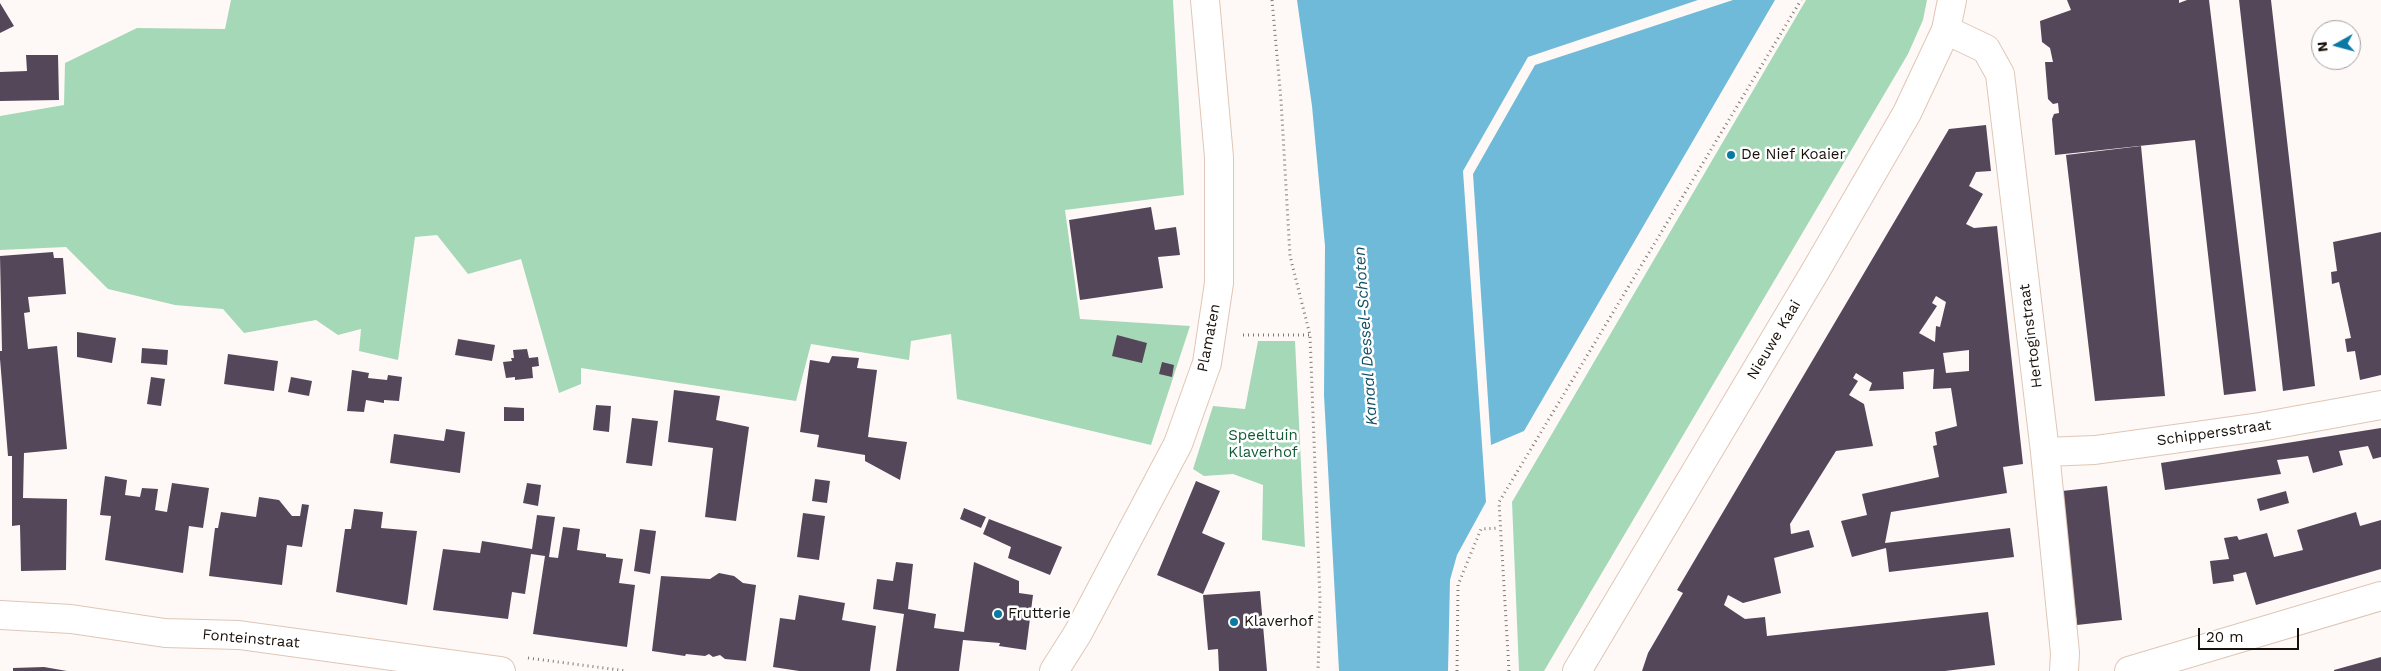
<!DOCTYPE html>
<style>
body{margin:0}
#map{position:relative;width:2381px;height:671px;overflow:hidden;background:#fef9f6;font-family:"Work Sans",sans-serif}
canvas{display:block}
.north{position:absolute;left:2311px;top:20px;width:50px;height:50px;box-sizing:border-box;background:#fff;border:1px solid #a39f9d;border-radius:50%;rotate:263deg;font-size:14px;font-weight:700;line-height:20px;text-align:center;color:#18100a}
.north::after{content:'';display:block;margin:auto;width:18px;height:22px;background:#0a7aa4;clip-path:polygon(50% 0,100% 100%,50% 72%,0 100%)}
.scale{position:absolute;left:2198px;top:628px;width:101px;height:22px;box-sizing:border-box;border:2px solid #18100a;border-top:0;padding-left:6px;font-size:15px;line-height:18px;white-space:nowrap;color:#18100a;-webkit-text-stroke:4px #fff;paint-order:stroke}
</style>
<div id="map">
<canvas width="2381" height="671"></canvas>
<div class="north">N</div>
<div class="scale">20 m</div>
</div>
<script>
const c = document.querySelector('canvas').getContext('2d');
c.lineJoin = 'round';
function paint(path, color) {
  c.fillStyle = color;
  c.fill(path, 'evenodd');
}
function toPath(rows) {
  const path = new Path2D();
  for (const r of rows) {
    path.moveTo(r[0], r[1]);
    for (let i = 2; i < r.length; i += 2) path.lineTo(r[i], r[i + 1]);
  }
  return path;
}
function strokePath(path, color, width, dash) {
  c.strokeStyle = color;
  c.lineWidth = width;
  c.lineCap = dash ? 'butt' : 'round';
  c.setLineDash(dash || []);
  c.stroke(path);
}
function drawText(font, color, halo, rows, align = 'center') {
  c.font = font + ' "Work Sans",sans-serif';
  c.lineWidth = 5;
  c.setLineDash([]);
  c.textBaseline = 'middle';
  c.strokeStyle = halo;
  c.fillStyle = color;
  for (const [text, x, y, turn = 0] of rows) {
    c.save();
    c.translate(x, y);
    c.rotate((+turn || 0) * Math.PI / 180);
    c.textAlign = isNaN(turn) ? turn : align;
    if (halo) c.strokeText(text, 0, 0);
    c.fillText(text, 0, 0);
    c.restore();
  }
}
const green = toPath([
 [231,0,1173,0,1184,195,1065,210,1080,319,1190,326,1151,445,957,399,951,334,911,341,909,360,811,344,796,401,581,368,581,384,559,393,521,259,468,274,437,235,415,237,398,360,359,351,361,329,338,335,316,320,244,333,223,309,175,305,108,289,66,247,0,250,0,116,64,105,65,63,137,28,225,29],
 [1806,0,1927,0,1923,20,1908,54,1544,671,1519,671,1512,502],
 [1258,341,1295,341,1305,547,1262,540,1263,485,1233,474,1204,476,1193,469,1213,406,1245,409]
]);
const water = toPath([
 [1297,0,1698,0,1528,57,1463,171,1486,502,1457,555,1450,580,1448,671,1339,671,1324,395,1325,246,1312,106],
 [1733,0,1775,0,1524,431,1491,445,1473,174,1535,65]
]);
const building = toPath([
 [2067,0,2179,0,2179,3,2187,0,2209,0,2256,391,2224,395,2195,140,2055,155,2052,119,2054,114,2059,113,2058,103,2053,104,2048,99,2045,62,2053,62,2050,48,2042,42,2040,21,2071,10],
 [2239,0,2271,0,2315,386,2283,391],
 [0,3,14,26,0,33],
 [26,55,58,55,59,100,0,101,0,72,27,71],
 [1986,125,1991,171,1976,172,1969,186,1983,194,1966,224,1974,228,1997,226,2023,464,2003,467,2007,493,1891,512,1885,543,2010,528,2014,557,1889,572,1886,548,1852,557,1841,521,1867,515,1862,494,1939,477,1933,446,1937,445,1935,432,1957,426,1951,388,1933,389,1934,369,1903,372,1904,389,1869,391,1872,383,1856,373,1853,378,1858,381,1849,395,1864,404,1873,446,1836,451,1790,524,1791,534,1809,530,1814,547,1774,558,1781,593,1743,603,1728,595,1724,605,1745,619,1765,617,1767,636,1988,612,1995,665,1945,671,1642,671,1648,653,1683,593,1677,590,1949,129],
 [1936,296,1946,302,1940,327,1936,326,1935,342,1919,333,1937,306,1932,303],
 [1969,350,1969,371,1946,373,1943,353],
 [2141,146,2165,396,2095,401,2066,155],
 [1151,207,1155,230,1176,227,1180,255,1158,257,1163,288,1080,300,1069,220],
 [2381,232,2381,375,2360,380,2355,351,2347,352,2345,339,2351,338,2339,282,2332,284,2331,272,2337,271,2333,242],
 [53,252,54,258,63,258,66,294,28,297,30,312,24,313,28,349,57,346,67,449,24,453,23,498,67,499,66,570,21,571,20,525,12,526,12,456,8,456,0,359,0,351,2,351,0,256],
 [77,332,116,338,112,363,77,357],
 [1117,335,1147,343,1142,363,1112,356],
 [458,339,495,345,492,361,455,355],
 [142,348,168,350,167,365,141,363],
 [527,349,529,358,538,357,539,366,532,367,533,378,515,380,515,377,506,378,503,362,512,361,511,358,514,358,513,350],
 [228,354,278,361,274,391,224,384],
 [832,356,859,358,857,368,877,370,868,437,907,442,900,480,865,461,865,455,817,447,819,435,800,432,810,360,829,363],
 [1162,362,1174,365,1172,377,1159,374],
 [352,370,369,373,368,378,387,380,388,375,402,377,399,401,384,400,384,403,366,400,364,412,347,411],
 [151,377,165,379,161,406,147,404],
 [291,377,312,381,309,396,288,392],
 [674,390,720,396,716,420,749,427,736,521,705,517,713,448,668,442],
 [596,405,611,406,609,432,593,430],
 [504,407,524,408,524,421,504,421],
 [632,418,658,421,652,466,626,463],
 [2381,428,2381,457,2373,459,2368,446,2339,451,2343,465,2313,473,2308,456,2277,460,2281,474,2165,490,2161,463],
 [446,429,465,432,460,473,390,463,394,434,444,441],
 [105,476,127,480,125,495,140,497,142,488,158,489,155,510,167,512,172,483,209,488,203,528,189,526,183,573,105,560,111,516,100,515],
 [815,479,830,481,827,503,812,501],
 [1196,481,1220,491,1202,533,1225,543,1203,594,1157,575],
 [527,483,541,485,538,506,523,503],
 [2107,486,2122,620,2077,625,2062,491],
 [2286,491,2289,503,2260,511,2257,499],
 [259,497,279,500,292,516,300,516,302,504,309,505,302,547,287,545,282,585,209,576,215,528,218,528,221,512,256,517],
 [964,508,986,517,981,528,960,519],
 [354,509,383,512,381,528,417,531,407,605,336,592,345,529,351,529],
 [2356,512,2360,526,2381,520,2381,569,2256,605,2246,572,2233,575,2234,581,2213,584,2210,561,2229,559,2224,538,2237,536,2239,540,2267,533,2274,557,2303,550,2297,530],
 [803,513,825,516,819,560,797,557],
 [537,515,555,517,549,557,558,558,563,527,580,529,577,550,606,554,606,557,623,559,619,583,635,585,627,647,533,634,545,556,531,554,525,594,512,592,508,619,433,610,443,549,480,553,482,541,532,549],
 [989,519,1062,547,1050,575,1008,558,1011,547,983,534],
 [640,529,656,531,650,574,634,571],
 [896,562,913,564,908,609,936,614,934,628,964,632,974,562,1019,581,1019,593,1033,595,1026,650,999,646,1000,643,963,640,959,671,896,671,904,614,873,609,877,579,893,581],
 [719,573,734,576,743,583,756,585,746,661,725,659,720,655,713,657,709,654,705,656,686,654,685,656,652,651,661,576,710,579],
 [1260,591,1267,671,1219,671,1218,649,1208,650,1203,595],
 [799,595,845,603,842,620,876,626,870,671,799,671,773,667,780,618,795,620],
 [2381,657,2381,671,2334,671,2334,670],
 [44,667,67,671,13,671,13,668]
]);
const path = toPath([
 [1272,0,1281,100,1290,256,1310,335,1320,600,1318,671],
 [1243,335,1310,335],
 [528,658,627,671],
 [1457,671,1458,585,1481,529,1499,528],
 [1509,671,1499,502,1801,0]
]);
const minor = toPath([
 [1946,30,1986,49,2000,74,2045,452,2065,653,2064,671],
 [2045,452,2095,450,2260,427,2381,405],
 [0,615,71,619,165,633,239,635,501,671],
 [1054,671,1078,633,1178,444,1207,363,1219,283,1219,157,1205,0],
 [2129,671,2381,596]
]);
const tertiary = toPath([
 [1577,671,1816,270,1907,113,1946,30,1952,0]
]);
const markers = [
 [1731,155,5,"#0a7aa4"],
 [998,614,5,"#0a7aa4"],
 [1234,622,5,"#0a7aa4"]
];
const poiNames = [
 ["De Nief Koaier",1741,155],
 ["Frutterie",1008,614],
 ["Klaverhof",1244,622]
];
const streetNames = [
 ["Hertoginstraat",2031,336,-97],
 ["Plamaten",1209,338,-79],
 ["Nieuwe Kaai",1774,340,-59],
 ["Schippersstraat",2214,433,-8],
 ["Fonteinstraat",251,639,5]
];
const parkNames = [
 ["Speeltuin",1263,436],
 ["Klaverhof",1263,453]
];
const waterNames = [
 ["Kanaal Dessel-Schoten",1366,336,-94]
];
paint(green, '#a5d8b7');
paint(water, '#70bad9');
paint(building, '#55475a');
strokePath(minor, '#dfc6b6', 30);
strokePath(tertiary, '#dfc6b6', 30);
strokePath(path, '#807975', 3, [1, 4]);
strokePath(minor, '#fff', 28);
strokePath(tertiary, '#fff', 28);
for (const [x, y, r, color] of markers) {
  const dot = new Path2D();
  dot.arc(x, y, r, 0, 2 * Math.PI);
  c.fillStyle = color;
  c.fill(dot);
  strokePath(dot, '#fff', 2);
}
drawText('15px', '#18100a', '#fff', poiNames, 'left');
drawText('15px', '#18100a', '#fff', streetNames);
drawText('15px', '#115c37', '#fff', parkNames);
drawText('italic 16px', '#125066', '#fff', waterNames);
</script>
